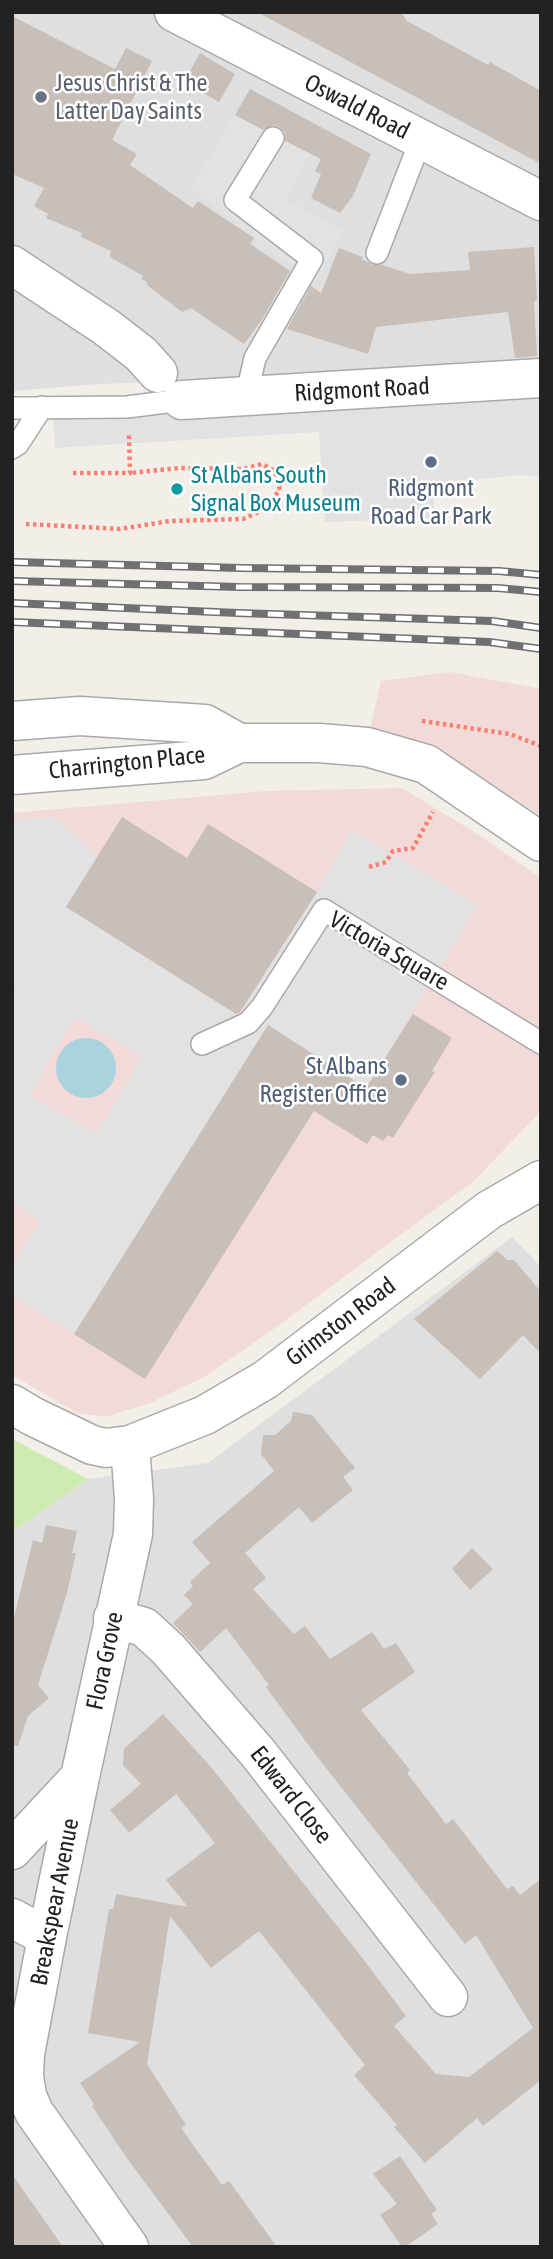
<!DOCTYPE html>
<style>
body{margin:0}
#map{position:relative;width:553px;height:2259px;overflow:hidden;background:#f2efe9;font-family:"Asap Condensed",sans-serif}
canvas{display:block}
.frame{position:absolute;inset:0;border:14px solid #222;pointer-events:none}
</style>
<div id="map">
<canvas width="553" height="2259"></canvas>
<div class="frame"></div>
</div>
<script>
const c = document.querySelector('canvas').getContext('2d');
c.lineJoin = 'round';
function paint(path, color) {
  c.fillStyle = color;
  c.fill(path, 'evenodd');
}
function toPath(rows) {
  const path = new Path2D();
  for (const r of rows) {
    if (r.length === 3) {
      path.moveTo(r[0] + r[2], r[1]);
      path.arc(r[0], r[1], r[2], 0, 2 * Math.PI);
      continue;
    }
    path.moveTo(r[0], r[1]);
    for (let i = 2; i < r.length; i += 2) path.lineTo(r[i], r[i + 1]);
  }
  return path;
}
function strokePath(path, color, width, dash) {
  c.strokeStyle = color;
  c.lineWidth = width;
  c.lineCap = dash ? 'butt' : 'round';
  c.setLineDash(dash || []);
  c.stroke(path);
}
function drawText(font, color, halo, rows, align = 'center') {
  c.font = font + ' "Asap Condensed",sans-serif';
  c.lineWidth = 5;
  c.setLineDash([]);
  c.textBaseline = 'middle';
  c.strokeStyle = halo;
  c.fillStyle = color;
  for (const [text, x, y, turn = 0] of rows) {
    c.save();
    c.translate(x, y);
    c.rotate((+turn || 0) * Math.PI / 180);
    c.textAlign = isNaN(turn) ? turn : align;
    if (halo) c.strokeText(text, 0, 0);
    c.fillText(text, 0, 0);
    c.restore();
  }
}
const residential = toPath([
 [12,12,541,12,541,364,362,376,98,384,12,391],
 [512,1237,541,1267,541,2247,12,2247,12,1532,88,1479,208,1463]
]);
const commercial = toPath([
 [450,672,541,689,541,816,454,760,370,729,381,681],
 [402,788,476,833,541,878,541,1111,475,1180,268,1333,204,1377,150,1403,105,1417,77,1413,12,1375,12,813,266,791]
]);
const grass = toPath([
 [12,1439,88,1479,12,1532]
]);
const parking = toPath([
 [235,115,310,153,286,199,342,230,316,285,191,188],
 [541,393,541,477,519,475,433,484,434,518,325,522,319,432,55,448,53,415],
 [54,817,97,857,66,907,239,1016,317,892,352,830,478,905,366,1088,268,1026,74,1334,12,1295,12,1266,40,1220,12,1202,12,996,16,990,12,987,12,820],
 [74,1017,142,1056,97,1134,30,1096]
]);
const water = toPath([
 [86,1068,30]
]);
const building = toPath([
 [257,12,401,12,407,21,488,65,490,62,541,91,541,164],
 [12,16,115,69,126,48,152,61,112,140,137,154,130,165,193,208,198,201,254,238,250,244,290,271,261,321,244,344,191,308,182,312,147,285,147,282,141,279,143,276,110,257,111,251,81,237,82,233,46,218,48,214,34,206,44,188,12,174],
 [200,53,235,74,219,102,184,82],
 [250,89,371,154,353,196,340,213,311,198,321,174,315,171,321,159,285,141,285,132,279,127,273,125,263,130,235,115],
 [534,247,537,299,534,302,537,356,515,358,508,312,376,327,368,354,287,329,311,286,321,293,339,248,363,257,362,259,373,265,382,265,410,274,470,270,468,252],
 [122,817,187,858,208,824,317,892,240,1012,236,1014,66,907],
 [413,1014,452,1038,432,1071,435,1072,393,1138,388,1135,383,1141,373,1135,367,1144,314,1111,145,1379,74,1334,268,1025,366,1088],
 [497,1251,507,1260,514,1260,541,1292,541,1354,523,1335,480,1379,414,1319],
 [293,1412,312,1415,355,1468,343,1477,353,1490,312,1523,299,1507,245,1553,266,1578,253,1589,294,1634,305,1626,330,1659,372,1632,384,1649,396,1643,415,1672,361,1710,410,1770,407,1773,446,1824,453,1819,507,1889,513,1886,520,1895,541,1879,541,2080,483,2126,477,2118,425,2163,394,2127,397,2125,354,2075,365,2065,259,1931,211,1968,170,1916,147,2064,186,2125,181,2128,222,2185,229,2181,277,2247,193,2247,126,2157,92,2106,94,2104,80,2083,140,2042,88,2033,109,1909,113,1909,116,1894,188,1907,166,1880,215,1843,176,1794,129,1833,110,1810,141,1784,123,1765,124,1749,163,1714,211,1767,357,1951,406,2016,394,2026,436,2074,469,2077,533,2028,476,1935,465,1944,315,1754,266,1687,269,1685,226,1628,200,1652,173,1623,193,1604,184,1595,193,1586,190,1582,210,1563,192,1542,274,1471,261,1454,263,1435,275,1435,291,1421],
 [46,1525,77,1531,72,1553,76,1553,67,1593,38,1685,49,1698,28,1716,18,1746,12,1745,12,1626,33,1540,42,1543],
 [472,1548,493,1569,470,1590,452,1569],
 [400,2156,437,2210,431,2214,438,2224,405,2247,402,2247,380,2215,397,2204,373,2174],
 [12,2174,63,2247,12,2247]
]);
const path = toPath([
 [73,473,130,473,129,435],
 [26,524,120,529,170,521,243,519,261,511,280,490,275,471,262,464,243,469,179,468,130,473],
 [422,721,510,734,541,746],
 [369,867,386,862,393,851,413,848,433,812]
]);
const service = toPath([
 [377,253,421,139],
 [246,397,255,358,312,259,235,200,273,138],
 [12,408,127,407,182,400],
 [12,448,18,444,42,407],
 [202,1044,248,1023,262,1007,324,910,541,1043]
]);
const minor = toPath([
 [174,12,541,201],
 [12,265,106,327,141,354,158,373],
 [182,400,541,378],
 [12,721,80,716,205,724,239,743],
 [12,775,204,760,239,743,319,743,367,747,426,764,541,842],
 [12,1404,32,1416,92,1445,106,1448,130,1445,205,1415,265,1380,489,1210,541,1180],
 [113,1618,144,1627,168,1649,258,1753,448,1997],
 [80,1777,47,1937,25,2054,24,2076,27,2096,34,2112,129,2247],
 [12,1850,80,1777,133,1534,134,1499,130,1445],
 [12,1918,47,1937]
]);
const rail = toPath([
 [12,562,241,568,499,571,541,575],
 [12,581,239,587,498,588,541,592],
 [12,603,238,613,492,621,541,628],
 [12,622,489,642,541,649]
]);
const markers = [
 [41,97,7,"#6b7280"],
 [431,462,7,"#5c6f8a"],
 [177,489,7,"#0f9aa8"],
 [401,1080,7,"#5c6f8a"]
];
const worshipNames = [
 ["Jesus Christ & The",55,83],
 ["Latter Day Saints",55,111]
];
const streetNames = [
 ["Oswald Road",357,107,27],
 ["Ridgmont Road",362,390,-3],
 ["Charrington Place",127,763,-6],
 ["Victoria Square",389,951,30],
 ["Grimston Road",341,1322,-37],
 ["Flora Grove",105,1661,-78],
 ["Edward Close",291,1795,52],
 ["Breakspear Avenue",55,1902,-79]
];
const cultureNames = [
 ["St Albans South",191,475],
 ["Signal Box Museum",191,503]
];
const serviceNames = [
 ["Ridgmont",431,488],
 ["Road Car Park",431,516],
 ["St Albans",387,1066,"right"],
 ["Register Office",387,1094,"right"]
];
paint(residential, '#e0dfdf');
paint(commercial, '#f2dad9');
paint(grass, '#cdebb0');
paint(parking, '#e2e2e2');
paint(water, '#aad3df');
paint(building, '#c7bfb8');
strokePath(service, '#a9a9a9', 24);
strokePath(minor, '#a9a9a9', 41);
strokePath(path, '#fa8072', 4.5, [3.5, 3.5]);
strokePath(service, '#fff', 21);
strokePath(minor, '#fff', 38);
strokePath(rail, '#707070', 8);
strokePath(rail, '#fff', 5, [16]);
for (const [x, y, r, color] of markers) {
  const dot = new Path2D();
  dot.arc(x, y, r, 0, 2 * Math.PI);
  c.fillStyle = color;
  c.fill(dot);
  strokePath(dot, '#fff', 2.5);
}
drawText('24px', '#5b616d', '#fff', worshipNames, 'left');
drawText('24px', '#222', '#fff', streetNames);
drawText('24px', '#0d838f', '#fff', cultureNames, 'left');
drawText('24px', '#4e5e75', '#fff', serviceNames);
</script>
